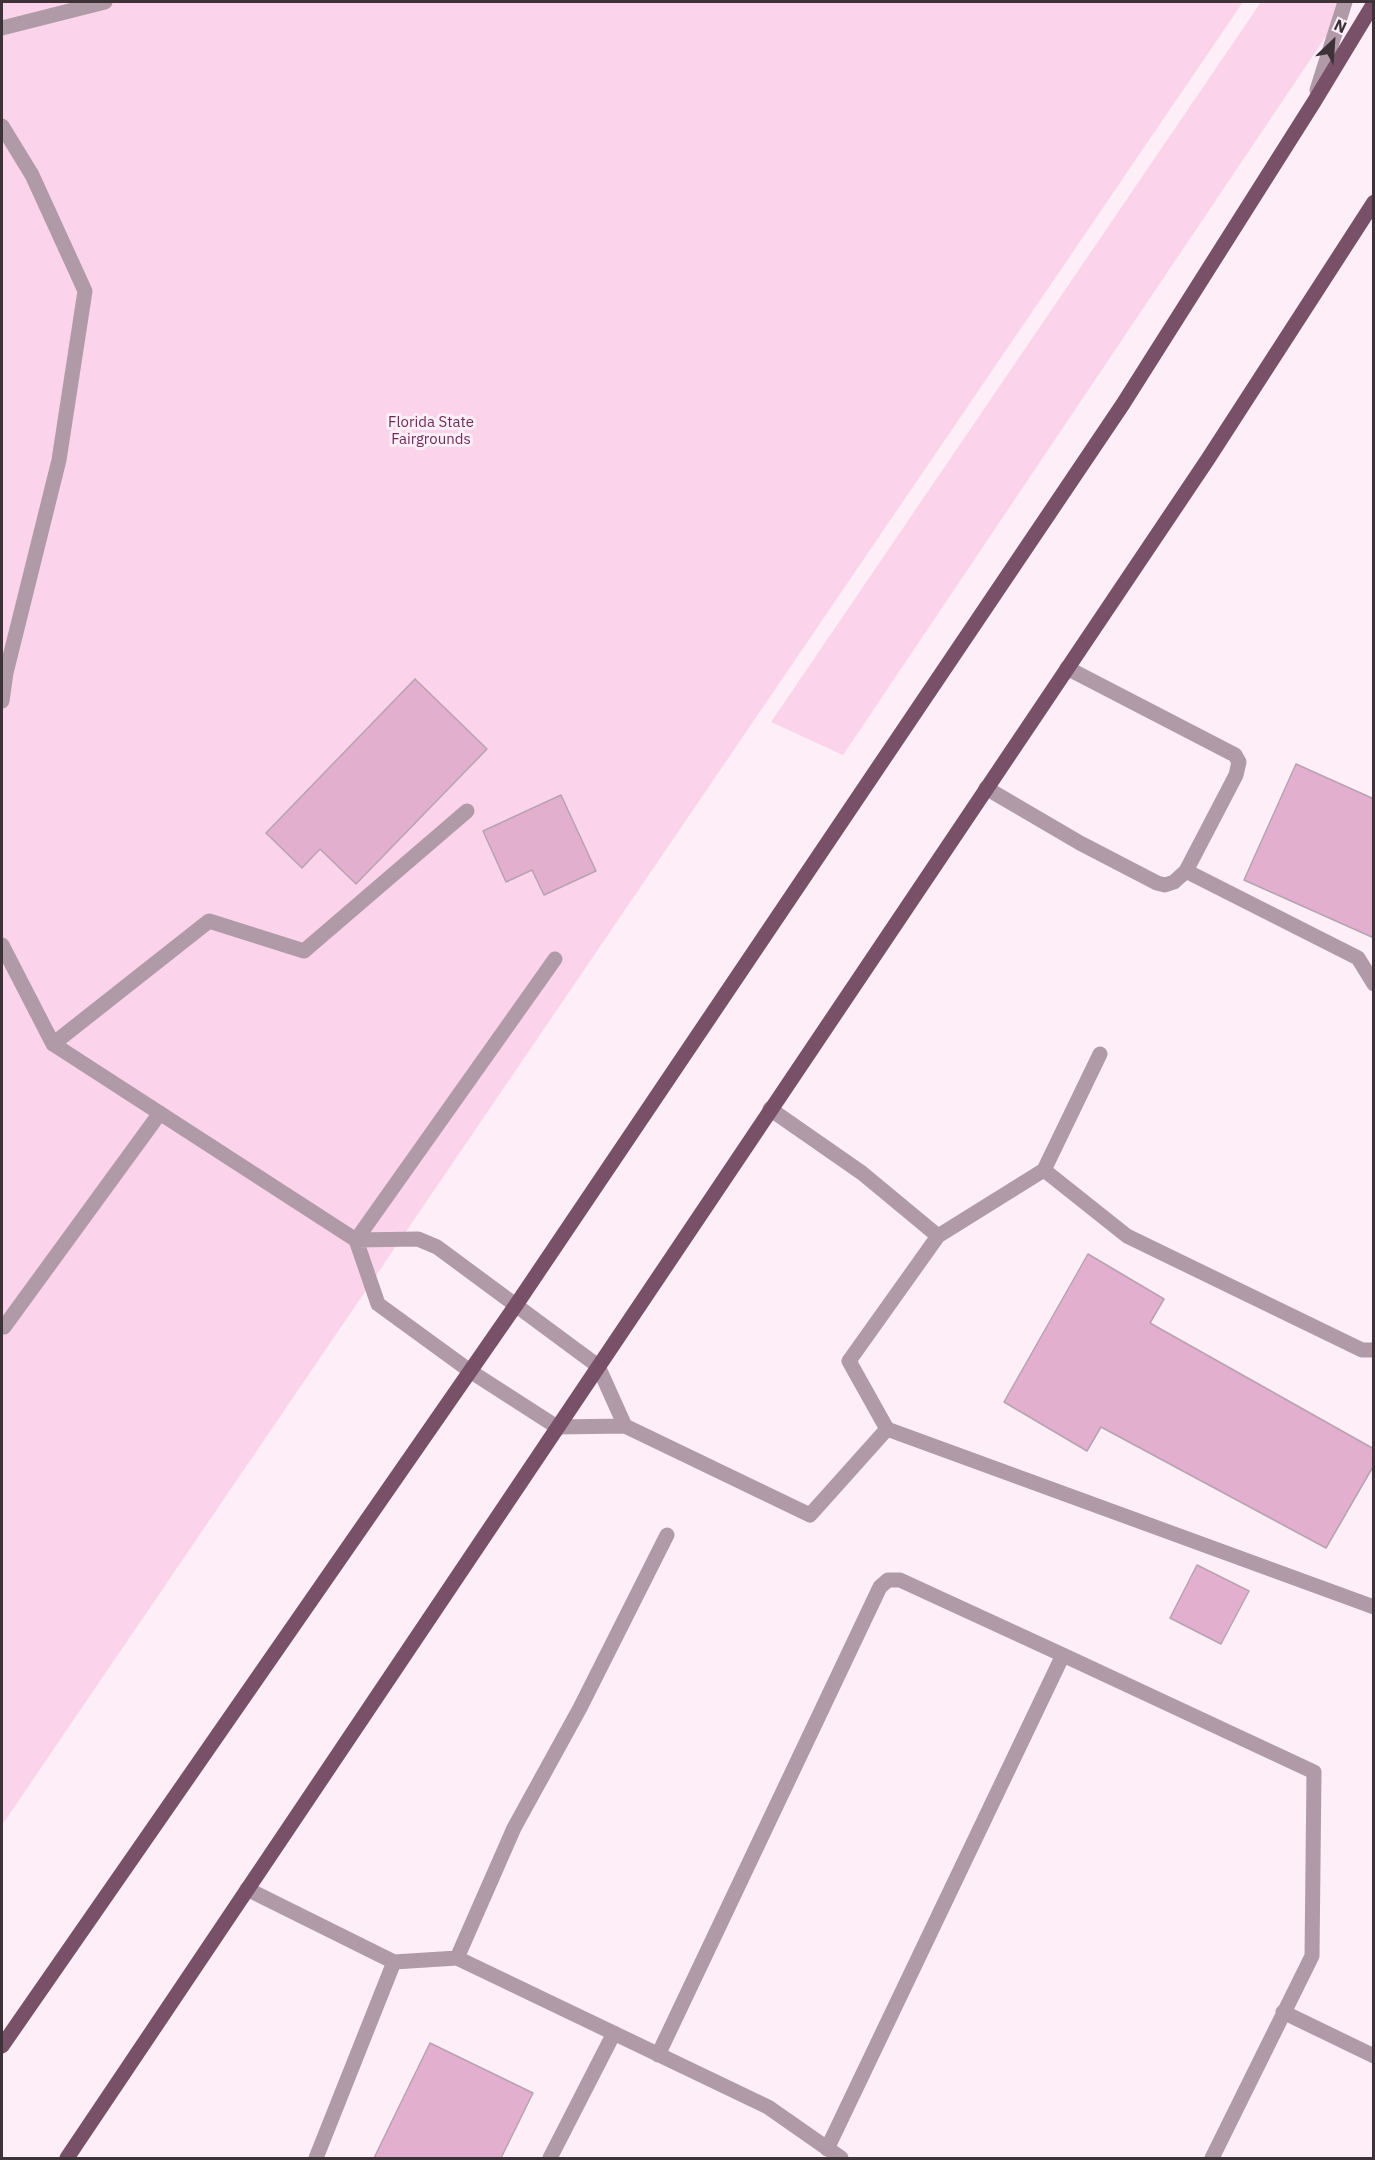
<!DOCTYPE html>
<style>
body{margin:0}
#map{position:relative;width:1375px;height:2160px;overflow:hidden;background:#fdeef7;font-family:"IBM Plex Sans",sans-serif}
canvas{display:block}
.frame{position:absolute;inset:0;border:3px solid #3c3238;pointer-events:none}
.north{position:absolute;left:1303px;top:12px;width:60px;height:60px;-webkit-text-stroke:4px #fdeef7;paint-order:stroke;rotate:25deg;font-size:16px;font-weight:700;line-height:24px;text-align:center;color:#3c3238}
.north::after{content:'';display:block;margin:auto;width:21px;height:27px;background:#3c3238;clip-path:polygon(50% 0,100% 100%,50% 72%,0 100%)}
</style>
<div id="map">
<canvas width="1375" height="2160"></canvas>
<div class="frame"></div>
<div class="north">N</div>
</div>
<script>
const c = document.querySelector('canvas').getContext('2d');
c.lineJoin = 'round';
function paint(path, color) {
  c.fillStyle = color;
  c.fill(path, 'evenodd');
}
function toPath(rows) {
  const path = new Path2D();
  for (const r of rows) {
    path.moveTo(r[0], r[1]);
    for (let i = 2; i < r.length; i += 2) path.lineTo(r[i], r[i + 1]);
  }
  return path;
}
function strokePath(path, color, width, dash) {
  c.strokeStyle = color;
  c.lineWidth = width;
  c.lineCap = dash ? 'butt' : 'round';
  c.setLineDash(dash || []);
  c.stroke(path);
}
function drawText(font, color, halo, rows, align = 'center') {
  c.font = font + ' "IBM Plex Sans",sans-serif';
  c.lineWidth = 6;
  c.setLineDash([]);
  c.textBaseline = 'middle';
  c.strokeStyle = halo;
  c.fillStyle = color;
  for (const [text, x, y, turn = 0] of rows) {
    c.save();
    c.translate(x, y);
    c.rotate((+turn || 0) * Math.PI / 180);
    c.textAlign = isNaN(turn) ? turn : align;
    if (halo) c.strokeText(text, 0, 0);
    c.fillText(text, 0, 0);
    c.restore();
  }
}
const green = toPath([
 [2,2,1243,2,2,1825],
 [1261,2,1349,2,843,755,771,722]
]);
const building = toPath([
 [415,679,487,749,356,884,320,849,302,868,266,833,415,679],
 [1296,764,1374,799,1374,938,1244,880,1296,764],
 [561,795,596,871,544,895,532,870,506,882,483,831,561,795],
 [1088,1254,1164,1299,1150,1323,1374,1449,1374,1465,1326,1548,1101,1427,1087,1451,1004,1402,1088,1254],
 [1197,1565,1249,1591,1221,1644,1170,1618,1197,1565],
 [430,2043,533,2093,501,2158,374,2158,430,2043]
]);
const service = toPath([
 [2,28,105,2],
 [1317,90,1345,2],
 [2,126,32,175,85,291,59,460,6,673,2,701],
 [986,788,1080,843,1157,883,1165,885,1174,882,1186,871,1236,775,1239,762,1235,755,1067,668],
 [1186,871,1358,958,1374,984],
 [2,945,53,1044,356,1240,418,1239,437,1247,598,1366,625,1426],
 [53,1044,209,921,304,951,467,811],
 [1044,1170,1127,1236,1362,1350,1374,1350],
 [938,1236,1044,1170,1100,1054],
 [356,1240,378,1304,470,1371,557,1427,625,1426,810,1515,887,1429,849,1361,938,1236,862,1173,770,1109],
 [356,1240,555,959],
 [4,1327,160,1113],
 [887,1429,1374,1607],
 [1063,1655,1314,1772,1312,1956,1212,2158],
 [247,1889,394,1962,457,1958,768,2107,841,2158],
 [457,1958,514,1828,580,1708,667,1535],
 [1283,2012,1374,2056],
 [658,2055,880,1587,888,1580,900,1580,1063,1655,827,2149],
 [316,2158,394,1962],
 [550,2158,614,2033]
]);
const primary = toPath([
 [2,2046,516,1305,1123,404,1314,102,1374,3],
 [67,2158,1208,459,1374,202]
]);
const parkNames = [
 ["Florida State",431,423],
 ["Fairgrounds",431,440]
];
paint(green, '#fbd4eb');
paint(building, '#e3afcf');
strokePath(building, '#b9a2b0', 1.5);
strokePath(service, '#b19aa8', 15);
strokePath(primary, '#785169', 15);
drawText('15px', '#6c2e58', '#fdeef7', parkNames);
</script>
